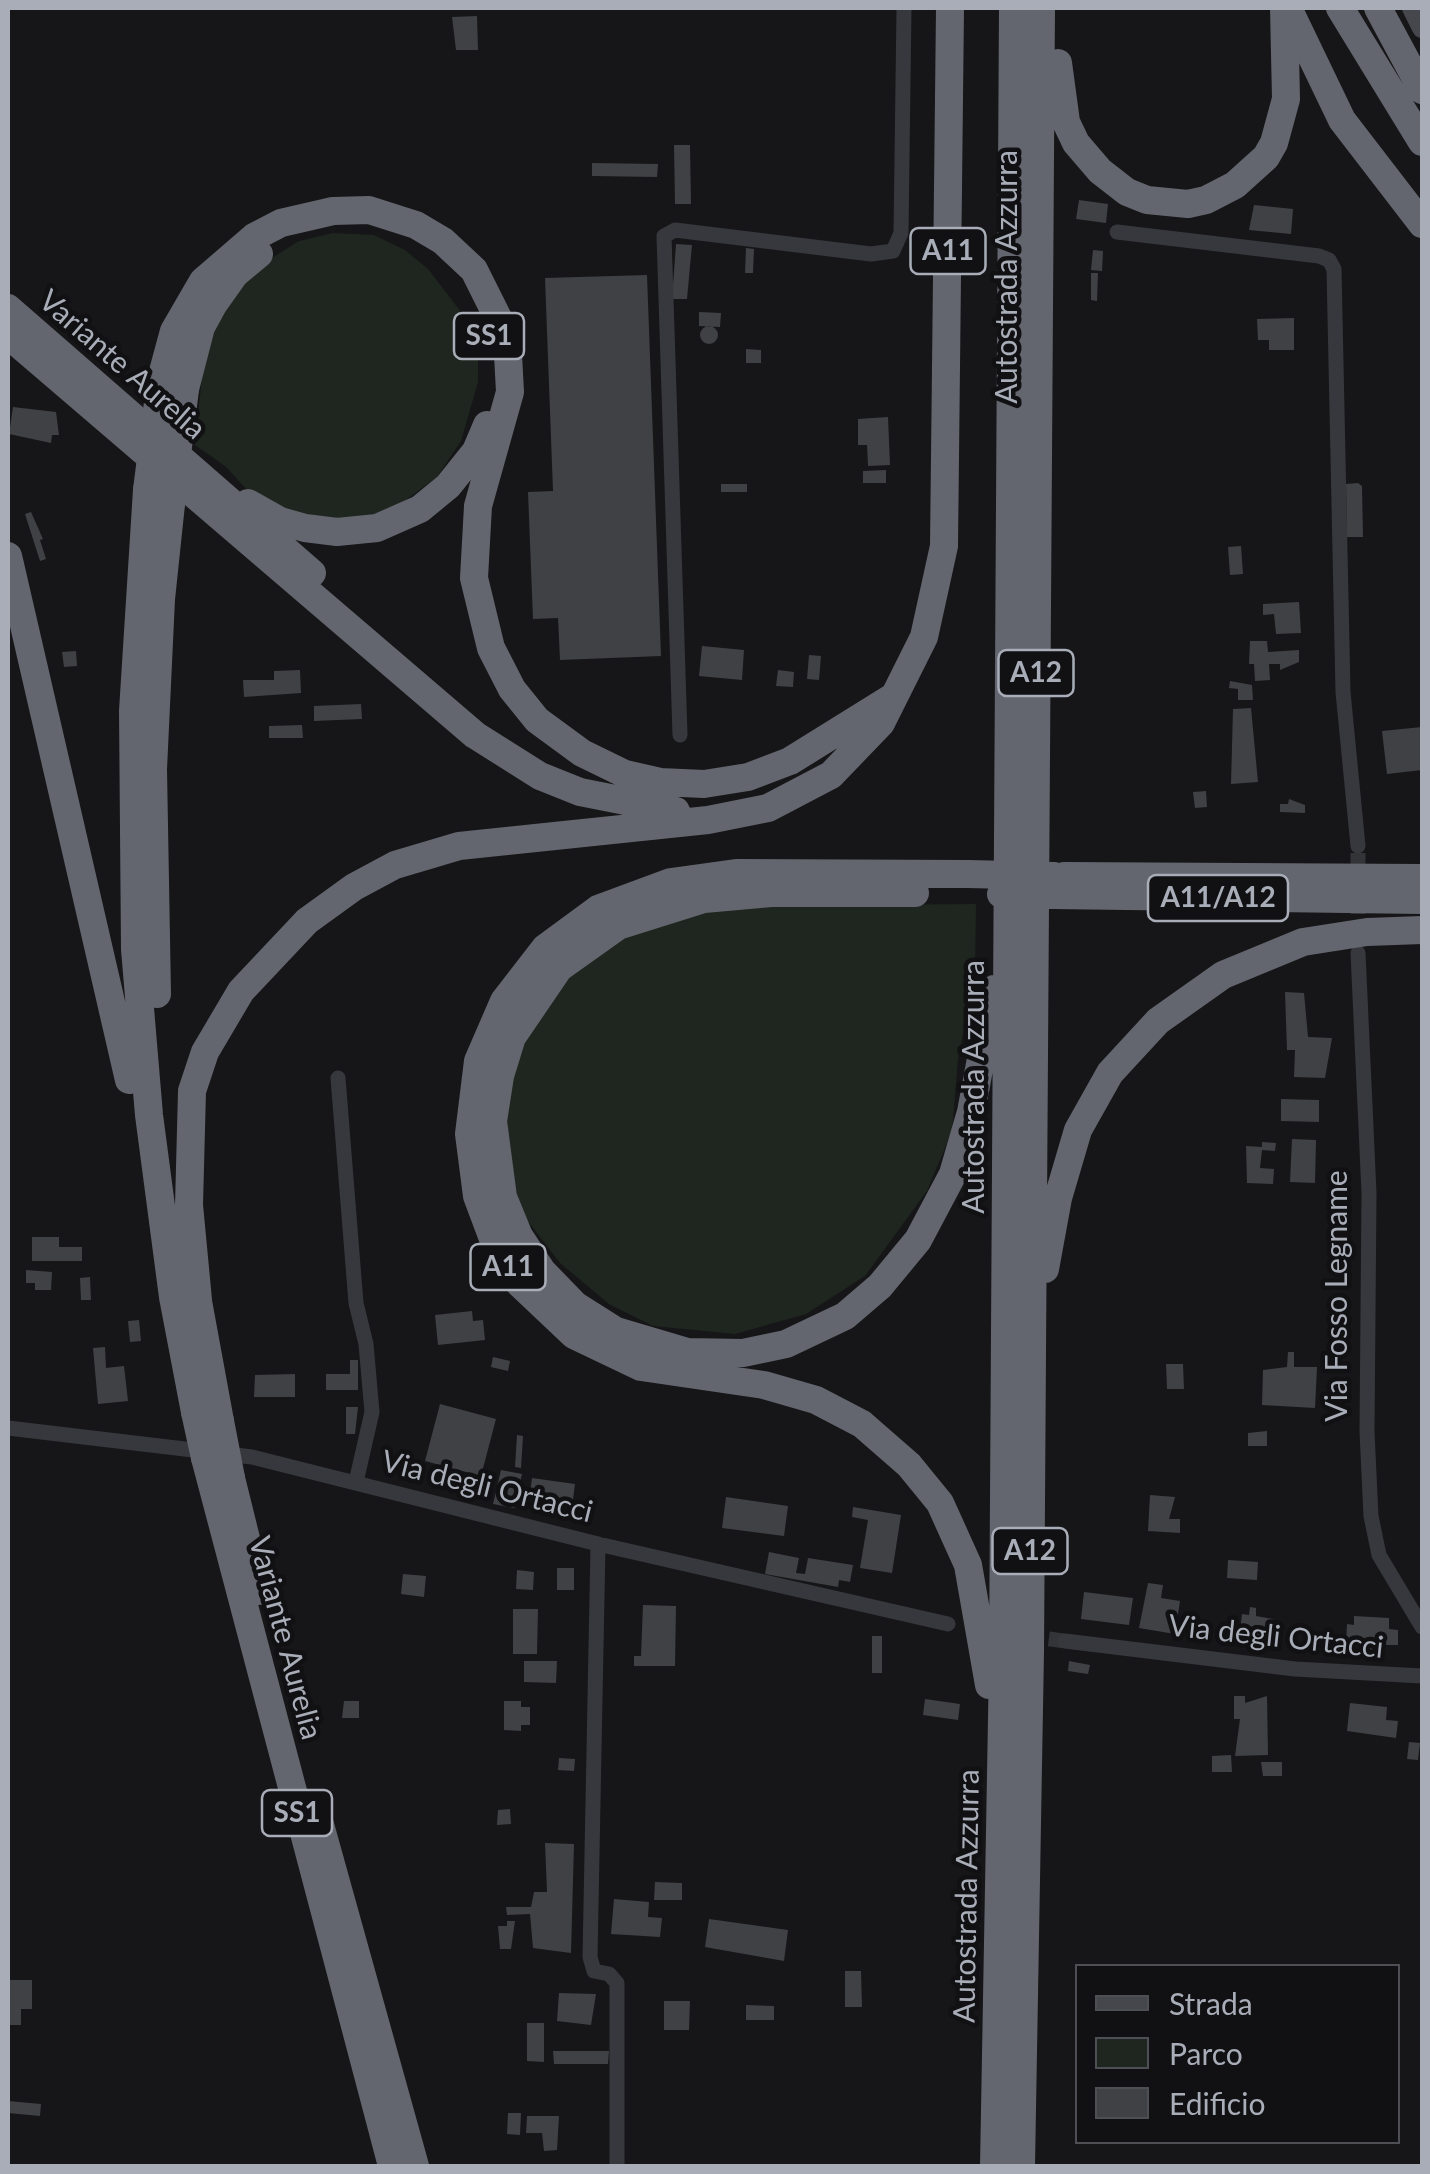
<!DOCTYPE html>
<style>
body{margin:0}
#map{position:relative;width:1430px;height:2174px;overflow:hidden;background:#161618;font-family:Lato,sans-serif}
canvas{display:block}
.frame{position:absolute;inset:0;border:10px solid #a8adb8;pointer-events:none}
.legend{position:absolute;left:1075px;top:1964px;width:325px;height:180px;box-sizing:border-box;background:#111113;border:2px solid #4d4f55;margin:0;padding:12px 18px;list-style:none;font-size:30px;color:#a8adb8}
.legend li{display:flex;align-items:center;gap:20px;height:50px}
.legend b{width:50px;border:2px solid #4d4f55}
</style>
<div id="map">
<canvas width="1430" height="2174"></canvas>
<div class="frame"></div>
<ul class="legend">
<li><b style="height:12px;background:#45474d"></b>Strada</li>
<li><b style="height:28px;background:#1e261f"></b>Parco</li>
<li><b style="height:28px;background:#404145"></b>Edificio</li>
</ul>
</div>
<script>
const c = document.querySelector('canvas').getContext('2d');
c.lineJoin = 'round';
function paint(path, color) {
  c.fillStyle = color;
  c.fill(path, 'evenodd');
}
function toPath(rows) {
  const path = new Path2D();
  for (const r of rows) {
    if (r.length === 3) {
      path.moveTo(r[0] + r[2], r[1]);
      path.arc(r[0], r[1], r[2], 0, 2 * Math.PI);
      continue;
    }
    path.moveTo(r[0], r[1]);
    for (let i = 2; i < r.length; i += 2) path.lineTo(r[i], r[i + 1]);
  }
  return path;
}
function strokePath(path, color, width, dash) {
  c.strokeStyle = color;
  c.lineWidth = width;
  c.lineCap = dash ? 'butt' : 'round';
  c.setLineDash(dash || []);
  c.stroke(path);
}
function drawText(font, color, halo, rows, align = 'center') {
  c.font = font + ' Lato,sans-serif';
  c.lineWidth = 9;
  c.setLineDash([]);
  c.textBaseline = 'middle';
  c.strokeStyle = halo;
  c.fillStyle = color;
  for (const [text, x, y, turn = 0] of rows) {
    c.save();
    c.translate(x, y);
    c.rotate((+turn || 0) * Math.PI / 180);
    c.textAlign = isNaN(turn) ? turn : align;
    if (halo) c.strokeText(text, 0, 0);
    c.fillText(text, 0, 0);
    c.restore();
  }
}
const green = toPath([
 [333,233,374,235,405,250,428,269,465,317,478,353,478,382,461,441,437,477,387,514,336,525,264,508,225,466,195,445,205,347,245,275,299,241],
 [976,904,975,975,958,1059,952,1131,927,1191,865,1276,806,1314,735,1334,653,1326,609,1304,560,1263,527,1220,506,1168,507,1089,531,1022,577,968,606,946,645,926,690,914,746,906]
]);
const building = toPath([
 [477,16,478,50,456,50,452,17],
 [674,145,690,145,691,204,675,204],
 [592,163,658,164,657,177,592,176],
 [1079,200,1108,204,1106,223,1076,219],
 [1254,205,1293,209,1291,234,1249,230],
 [676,244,692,245,687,299,672,299],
 [746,248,754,249,753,273,745,273],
 [1093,250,1103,251,1102,271,1091,270],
 [1091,273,1098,273,1097,301,1091,300],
 [647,275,661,656,560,660,558,618,533,619,528,492,553,491,545,278],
 [699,312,721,313,720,327,699,326],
 [1294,318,1294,350,1269,350,1269,340,1258,340,1257,319],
 [709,335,9],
 [746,349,761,350,761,363,746,363],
 [13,407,56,412,59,435,52,435,51,443,9,434],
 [888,417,890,465,868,466,867,445,858,445,858,419],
 [886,470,886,483,863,483,863,471],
 [1358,483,1362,486,1363,537,1347,537,1346,484],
 [721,484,747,484,747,492,721,492],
 [31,512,43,539,40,540,46,559,40,561,25,514],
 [1241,546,1243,574,1230,575,1228,547],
 [1299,602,1301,633,1276,634,1274,614,1263,615,1263,604],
 [1250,641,1267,641,1268,652,1299,650,1299,662,1280,670,1280,664,1269,664,1270,680,1255,681,1254,664,1249,664],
 [702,646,744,650,742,680,699,676],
 [76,651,77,666,64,667,62,652],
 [809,655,821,656,819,680,807,679],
 [300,670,301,693,244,697,243,680,274,680,274,671],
 [778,670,794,672,793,687,776,686],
 [1230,681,1252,685,1253,700,1238,700,1238,689,1229,688],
 [361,704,362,719,314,721,314,706],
 [1251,708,1258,782,1231,784,1233,709],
 [302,725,303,738,269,738,269,726],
 [1422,727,1422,770,1387,774,1382,731],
 [1206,791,1207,807,1195,808,1193,792],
 [1289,799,1305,805,1305,813,1280,812,1280,804,1288,804],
 [1285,992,1304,993,1308,1037,1332,1038,1325,1078,1294,1077,1295,1050,1287,1050],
 [1281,1099,1319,1100,1319,1122,1281,1121],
 [1292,1139,1316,1140,1315,1183,1290,1182],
 [1262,1142,1276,1143,1275,1151,1262,1150,1260,1168,1274,1169,1273,1184,1247,1183,1246,1146,1262,1147],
 [32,1237,59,1237,59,1247,82,1247,82,1261,32,1261],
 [26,1270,52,1272,51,1290,35,1290,35,1283,26,1283],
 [90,1277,91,1300,81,1300,80,1278],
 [472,1311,473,1321,483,1320,485,1340,438,1345,435,1315],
 [139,1320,141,1341,130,1342,128,1321],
 [105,1347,106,1368,124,1366,128,1401,98,1404,93,1348],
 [1288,1352,1294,1352,1294,1367,1317,1367,1315,1408,1262,1405,1263,1370,1287,1367],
 [493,1357,510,1361,508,1371,491,1367],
 [350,1360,358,1360,358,1390,326,1390,326,1374,350,1374],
 [1166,1364,1183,1364,1184,1389,1167,1389],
 [295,1374,295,1397,254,1397,255,1375],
 [440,1404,496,1419,481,1476,425,1461],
 [346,1407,358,1407,355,1434,346,1434],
 [1267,1431,1267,1446,1248,1446,1248,1433],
 [517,1435,523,1436,521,1468,515,1467],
 [501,1470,522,1474,514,1508,493,1504],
 [532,1478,575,1484,572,1507,529,1501],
 [1150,1495,1175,1497,1169,1519,1180,1519,1180,1533,1148,1531],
 [726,1497,788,1506,784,1536,722,1528],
 [853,1507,901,1515,892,1573,860,1568,868,1520,852,1517],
 [769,1552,799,1558,796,1573,805,1574,808,1558,853,1565,850,1582,839,1580,838,1587,765,1574],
 [1228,1560,1258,1562,1257,1580,1227,1578],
 [557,1568,574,1568,574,1590,557,1590],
 [517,1570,534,1572,533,1590,516,1589],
 [403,1574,426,1576,424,1597,401,1594],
 [1148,1583,1163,1585,1161,1598,1180,1601,1175,1634,1139,1628],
 [1084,1592,1133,1598,1129,1625,1081,1619],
 [643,1605,676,1606,675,1666,634,1666,634,1656,641,1656],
 [1250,1607,1256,1608,1256,1616,1273,1619,1270,1643,1239,1639,1242,1614,1249,1615],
 [513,1609,538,1609,537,1654,513,1654],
 [1354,1616,1389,1618,1389,1629,1398,1630,1398,1645,1375,1645,1375,1650,1346,1645,1347,1624,1354,1625],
 [872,1636,882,1636,882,1673,872,1673],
 [524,1661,557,1661,556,1683,524,1682],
 [1069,1661,1090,1665,1088,1674,1068,1671],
 [1234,1696,1245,1696,1245,1703,1267,1696,1268,1755,1235,1756,1240,1719,1234,1719],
 [925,1699,960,1704,958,1720,923,1715],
 [344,1701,359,1701,359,1718,342,1718],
 [504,1701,521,1701,521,1707,530,1707,530,1725,521,1725,521,1731,504,1730],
 [1350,1703,1387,1707,1386,1720,1398,1721,1396,1738,1347,1731],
 [1409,1742,1420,1743,1418,1760,1407,1759],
 [1231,1755,1232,1772,1212,1772,1212,1756],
 [559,1758,575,1759,574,1771,558,1770],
 [1261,1762,1282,1762,1282,1776,1263,1776],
 [510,1809,511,1824,497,1825,498,1810],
 [545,1843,574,1844,571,1953,533,1948,530,1914,507,1915,506,1907,531,1907,534,1892,547,1892],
 [655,1882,682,1883,682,1900,654,1900],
 [614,1899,649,1902,648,1917,662,1918,660,1937,611,1934],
 [709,1919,788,1930,784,1961,705,1947],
 [507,1921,515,1921,511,1949,500,1949,498,1926,507,1926],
 [845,1971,861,1971,862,2007,845,2007],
 [8,1980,32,1980,32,2009,21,2009,21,2025,8,2025],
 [559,1993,596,1994,591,2025,557,2021],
 [664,2001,690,2001,689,2030,664,2030],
 [746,2005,774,2006,774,2020,746,2020],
 [527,2023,544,2023,544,2062,527,2061],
 [553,2051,609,2051,608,2064,554,2064],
 [8,2101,41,2104,40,2116,8,2113],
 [508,2113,521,2113,520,2135,507,2134],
 [527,2116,559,2116,557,2150,544,2151,542,2133,526,2133]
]);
const streetTunnel = toPath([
 [1358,937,1358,846],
 [1026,1636,1065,1641]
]);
const street = toPath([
 [1117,232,1319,256,1329,260,1334,269,1343,692,1358,846],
 [680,735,664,236,675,230,871,254,893,251,901,233,904,8],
 [1358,953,1369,1193,1367,1432,1371,1516,1379,1555,1422,1627],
 [338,1078,356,1303,366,1344,372,1412,356,1482],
 [8,1428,252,1457,598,1544,948,1624],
 [598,1544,590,1957,594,1971,609,1974,617,1983,617,2166],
 [1065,1641,1295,1669,1422,1676]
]);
const secondary = toPath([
 [1412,8,1422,28]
]);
const highway = toPath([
 [1340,8,1422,142],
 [1378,8,1422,90],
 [1291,14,1342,120,1422,224],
 [1058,63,1066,122,1076,143,1100,171,1127,192,1147,200,1188,204,1206,200,1235,185,1266,157,1274,143,1286,99,1284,8],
 [8,308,312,573],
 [8,335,475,735,540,776,580,792,676,811],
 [161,379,174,331,203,281,254,237,281,223,333,211,369,210,416,225,443,241,474,270,507,336,510,392,478,506,474,578,491,648,512,689,537,720,582,753,625,774,660,782,704,784,748,777,790,761,893,697],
 [185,389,201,327,213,305,235,274,259,254],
 [147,490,133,711,135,949,149,1115,173,1297,195,1412],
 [248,503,280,521,305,528,337,532,377,528,420,509,448,486,476,451,487,425],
 [8,556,129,1080],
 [968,874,736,873,671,882,598,909,545,948,504,1001,478,1061,469,1134,477,1196,495,1244,519,1283,574,1335,641,1367,764,1385,816,1400,862,1424,909,1465,940,1503,968,1565,989,1685],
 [1064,876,1422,878],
 [915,893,771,893,704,899,618,926,559,968,512,1037,500,1076,493,1121,503,1197,519,1236,542,1271,575,1305,616,1331,687,1352,743,1353,786,1344,845,1316,880,1286,918,1240,953,1174,971,1112,994,989],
 [1053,895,1422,900],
 [157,994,153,769,161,599,171,504],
 [1045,1269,1058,1198,1078,1130,1110,1073,1158,1021,1223,975,1303,942,1367,932,1422,930],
 [195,1285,220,1421],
 [198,1300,189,1205,192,1091,205,1052,241,991,307,921,354,887,395,865,459,846,708,820,768,808,831,775,881,723,924,637,944,546,950,8],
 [205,1458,392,2166],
 [231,1478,259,1591],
 [319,1821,415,2166],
 [994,2166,1003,1663,1013,8],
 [1021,2166,1030,1651,1041,8]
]);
const highwayBridge = toPath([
 [147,490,161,379],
 [171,504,185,389],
 [968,874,1054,876],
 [1001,894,1053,895],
 [195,1412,205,1458],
 [220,1421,231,1478]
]);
const shields = [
 [948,251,75],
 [489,336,70],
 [1036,673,75],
 [1218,898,140],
 [508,1267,75],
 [1030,1551,75],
 [297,1813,70]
];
const shieldNames = [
 ["A11",948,251],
 ["SS1",489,336],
 ["A12",1036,673],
 ["A11/A12",1218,898],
 ["A11",508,1267],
 ["A12",1030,1551],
 ["SS1",297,1813]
];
const streetNames = [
 ["Autostrada Azzurra",1007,277,-90],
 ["Variante Aurelia",122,365,41],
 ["Autostrada Azzurra",974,1087,-90],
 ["Via Fosso Legname",1337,1296,-90],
 ["Via degli Ortacci",487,1487,14],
 ["Via degli Ortacci",1276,1637,6],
 ["Variante Aurelia",285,1638,75],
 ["Autostrada Azzurra",967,1896,-89]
];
paint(green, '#1e261f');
paint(building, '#404145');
strokePath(streetTunnel, '#333438', 15, [15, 8]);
strokePath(street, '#37383d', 15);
strokePath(secondary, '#45474d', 20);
strokePath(highway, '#63666e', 28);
strokePath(highwayBridge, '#63666e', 28);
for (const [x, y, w] of shields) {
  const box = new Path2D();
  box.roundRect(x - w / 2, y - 23, w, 46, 8);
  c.fillStyle = '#111113';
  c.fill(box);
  strokePath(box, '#a8adb8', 2.5);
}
drawText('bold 28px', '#a8adb8', null, shieldNames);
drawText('30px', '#a8adb8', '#111113', streetNames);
</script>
